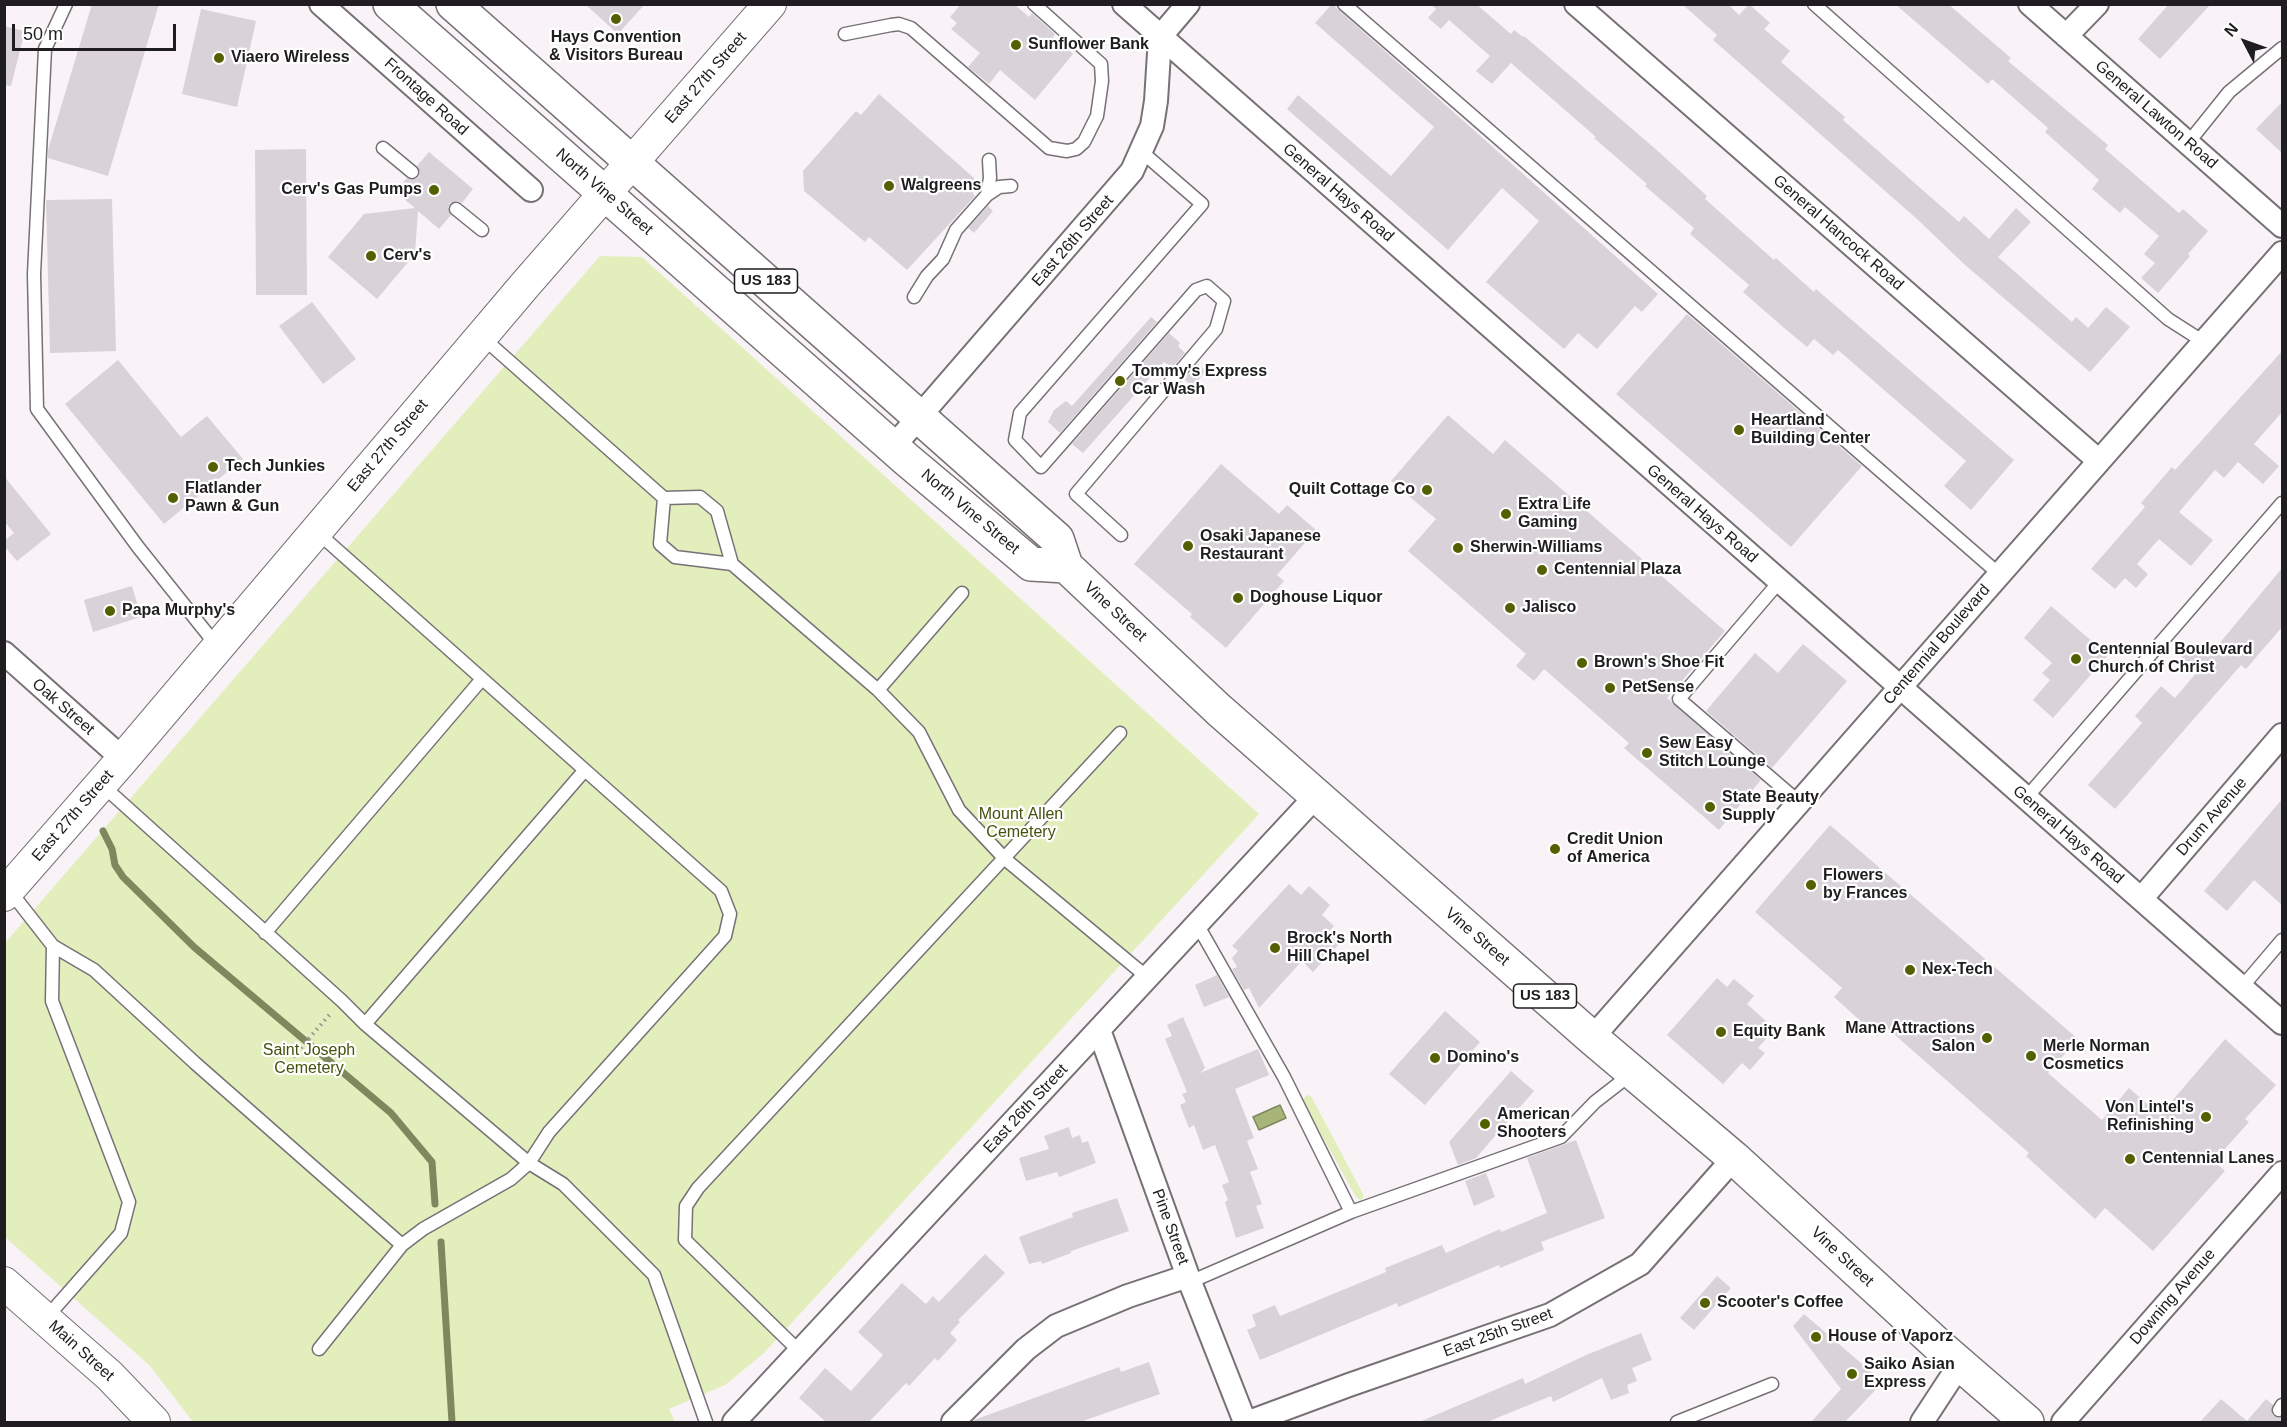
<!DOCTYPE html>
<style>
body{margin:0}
#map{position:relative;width:2287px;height:1427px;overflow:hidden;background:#f9f3f8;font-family:Arial,sans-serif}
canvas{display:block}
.frame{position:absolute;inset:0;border:6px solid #1f1d1f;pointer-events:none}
.north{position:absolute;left:2215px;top:12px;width:60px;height:60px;-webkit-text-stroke:4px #fff;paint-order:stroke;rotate:311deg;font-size:16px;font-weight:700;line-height:24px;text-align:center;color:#1f1d1f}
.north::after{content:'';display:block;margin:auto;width:21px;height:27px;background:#1f1d1f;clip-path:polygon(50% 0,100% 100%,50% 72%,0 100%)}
.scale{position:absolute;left:12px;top:24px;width:164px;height:27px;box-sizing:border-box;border:3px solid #1f1d1f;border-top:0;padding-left:8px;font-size:18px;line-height:21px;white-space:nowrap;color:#1f1d1f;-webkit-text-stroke:4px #fff;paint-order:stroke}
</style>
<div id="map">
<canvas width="2287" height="1427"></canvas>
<div class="frame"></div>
<div class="north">N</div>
<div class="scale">50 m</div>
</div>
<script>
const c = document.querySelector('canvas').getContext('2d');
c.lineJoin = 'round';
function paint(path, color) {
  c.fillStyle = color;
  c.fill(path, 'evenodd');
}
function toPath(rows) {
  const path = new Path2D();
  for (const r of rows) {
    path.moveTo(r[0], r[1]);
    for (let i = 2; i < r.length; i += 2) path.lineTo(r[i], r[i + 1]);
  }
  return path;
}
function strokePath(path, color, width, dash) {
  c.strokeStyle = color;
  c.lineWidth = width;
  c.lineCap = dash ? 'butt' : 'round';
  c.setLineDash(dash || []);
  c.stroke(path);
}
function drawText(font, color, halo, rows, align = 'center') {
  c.font = font + ' Arial,sans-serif';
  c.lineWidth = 4.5;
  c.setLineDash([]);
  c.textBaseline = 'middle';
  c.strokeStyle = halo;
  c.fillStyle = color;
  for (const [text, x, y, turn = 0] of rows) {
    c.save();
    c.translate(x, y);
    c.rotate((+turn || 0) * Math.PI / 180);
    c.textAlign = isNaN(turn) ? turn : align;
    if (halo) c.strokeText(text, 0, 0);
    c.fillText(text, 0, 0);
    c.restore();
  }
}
const green = toPath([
 [600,256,642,257,1259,814,764,1353,725,1385,669,1409,675,1422,193,1422,150,1366,5,1237,5,943],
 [1307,1095,1311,1096,1363,1194,1363,1198,1360,1200,1356,1197,1302,1100]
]);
const water = toPath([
 [1280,1105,1286,1118,1259,1130,1253,1117,1280,1105]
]);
const stream = toPath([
 [103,831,112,849,115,865,123,877,194,947,391,1113,432,1162,435,1204],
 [441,1242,452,1422]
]);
const building = toPath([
 [92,4,159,4,108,176,48,158,48,150],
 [585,4,645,4,618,34],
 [961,4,1014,4,1029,17,1032,13,1055,34,1053,37,1073,54,1035,100,1000,70,989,84,968,67,980,53,951,29,957,23,950,17],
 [1332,4,1658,294,1642,312,1635,306,1597,349,1578,333,1564,349,1486,282,1539,221,1502,188,1448,250,1287,109,1298,95,1391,176,1434,127,1315,23],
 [1431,4,1476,4,1511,34,1514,30,1523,37,1524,36,1659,152,1707,196,1705,199,1774,260,1776,258,1814,292,1816,289,2014,460,1971,510,1944,486,1966,461,1838,350,1833,355,1814,339,1807,347,1783,327,1743,292,1749,285,1690,234,1694,228,1645,186,1647,184,1594,138,1596,137,1511,63,1492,84,1476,71,1490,56,1449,20,1441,29,1428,18,1436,9],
 [1682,4,1728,4,1739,15,1749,4,1770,23,1764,29,1790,51,1781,62,1845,117,1843,120,1959,222,1964,216,1989,239,2016,208,2031,222,1998,257,2072,322,2076,317,2088,328,2106,307,2130,327,2090,372,1964,264,1917,219,1713,40,1717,35],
 [1895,4,1948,4,2011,58,2008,61,2108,145,2105,149,2179,213,2183,209,2208,231,2188,254,2190,256,2158,293,2141,278,2155,263,2144,254,2159,236,2125,207,2120,213,2092,189,2099,180,2045,132,2048,128,1992,79,1988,84],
 [2169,4,2211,4,2160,59,2138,39],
 [201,9,256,21,237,107,182,94],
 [4,26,25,31,11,86,4,85],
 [879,94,974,178,973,194,975,196,907,270,869,237,865,242,804,191,803,171,856,111,861,115],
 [2283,101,2283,154,2256,129],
 [306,149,307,295,256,295,255,150],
 [429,152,473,189,462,203,457,201,450,203,448,208,451,215,439,229,418,211,415,254,377,299,328,257,364,214,415,208,395,192,407,178,411,180,418,178,420,173,417,166],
 [112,199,116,351,50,353,46,200],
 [988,206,993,211,974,233,968,228],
 [312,302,356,359,323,384,279,326],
 [1687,314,1862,466,1791,547,1616,394],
 [1151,317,1157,322,1060,433,1048,422,1054,410,1066,401,1072,406],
 [1169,333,1180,343,1178,346,1185,353,1172,368,1164,362,1083,453,1072,444],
 [2283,350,2283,411,2254,444,2279,466,2263,484,2238,462,2224,478,2215,470,2179,512,2213,540,2191,566,2159,539,2137,564,2148,574,2136,588,2125,578,2115,589,2091,569,2145,507,2141,503,2172,467,2175,470],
 [118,360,181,437,207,416,243,459,164,524,65,404],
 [1198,364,1206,371,1193,387,1184,379],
 [1448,415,1493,454,1505,440,1725,631,1667,698,1761,780,1719,830,1624,748,1629,743,1544,669,1534,681,1516,666,1526,654,1408,551,1436,519,1391,481],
 [1221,464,1279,514,1287,505,1316,530,1277,575,1284,581,1226,648,1190,617,1192,614,1134,564],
 [4,476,51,534,17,561,4,546,4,541,14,533,4,521],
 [2283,567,2283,626,2246,669,2241,665,2115,809,2088,785,2142,723,2135,716,2161,686,2175,698,2198,671,2181,657,2192,644,2208,657],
 [132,586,141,617,93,632,84,600],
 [2051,606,2108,655,2053,718,2033,700,2050,680,2042,673,2052,663,2024,638],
 [1803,644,1847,681,1772,768,1706,711,1755,653,1778,673],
 [2283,798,2283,906,2254,880,2227,911,2204,891],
 [1830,825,2078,1039,2048,1073,2102,1120,2129,1088,2160,1115,2225,1039,2276,1085,2245,1119,2249,1122,2214,1161,2225,1171,2153,1251,2105,1208,2095,1219,2026,1156,2029,1153,1886,1027,1877,1036,1834,997,1842,988,1755,912],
 [1289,884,1301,895,1309,886,1330,905,1322,915,1334,926,1328,933,1339,944,1313,972,1302,961,1259,1008,1249,988,1244,990,1232,969,1237,967,1232,958,1238,951,1232,946],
 [1217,975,1229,997,1204,1007,1195,985],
 [1717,978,1727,987,1734,979,1754,996,1747,1004,1775,1029,1758,1048,1765,1053,1750,1070,1742,1063,1723,1084,1667,1035],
 [1445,1011,1480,1042,1425,1105,1389,1074],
 [1183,1017,1205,1068,1200,1073,1258,1049,1269,1075,1235,1089,1254,1138,1247,1141,1258,1169,1250,1172,1262,1204,1256,1206,1264,1228,1236,1238,1225,1202,1228,1200,1222,1185,1229,1182,1215,1145,1203,1150,1194,1125,1189,1128,1180,1105,1186,1102,1182,1094,1187,1092,1165,1039,1172,1036,1167,1025],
 [1511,1071,1534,1091,1476,1158,1458,1165,1449,1142],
 [1069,1127,1072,1138,1080,1135,1082,1143,1088,1141,1096,1163,1059,1177,1057,1172,1026,1181,1019,1158,1049,1149,1044,1136],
 [1576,1140,1605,1218,1541,1242,1544,1250,1500,1268,1499,1265,1398,1307,1397,1303,1260,1360,1247,1330,1256,1326,1252,1315,1275,1305,1280,1316,1386,1272,1385,1268,1442,1245,1446,1253,1500,1229,1501,1232,1547,1213,1527,1158],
 [1486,1173,1495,1197,1474,1206,1465,1181],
 [1117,1198,1129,1231,1071,1251,1071,1253,1042,1264,1041,1261,1029,1264,1019,1237,1073,1217,1072,1213],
 [985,1254,1005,1273,958,1320,960,1322,950,1333,957,1340,938,1361,935,1358,909,1386,906,1383,869,1422,826,1422,799,1398,825,1368,851,1391,883,1355,858,1332,902,1283,926,1304,933,1296,939,1302],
 [1717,1276,1731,1288,1694,1330,1680,1318],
 [1804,1314,1883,1382,1845,1422,1811,1422,1841,1389,1793,1326],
 [1641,1333,1652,1360,1632,1368,1637,1381,1627,1385,1629,1393,1611,1400,1602,1378,1553,1402,1551,1396,1487,1422,1419,1422,1523,1378,1525,1384,1586,1355],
 [1149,1362,1160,1394,1080,1422,973,1422,974,1420,1119,1367,1121,1372],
 [2221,1399,2247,1421,2266,1399,2273,1405,2272,1414,2278,1418,2283,1417,2283,1422,2200,1422]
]);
const path = toPath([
 [293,1057,331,1013]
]);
const lane = toPath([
 [66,4,45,49,34,274,37,409,138,547,217,646],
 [1344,4,1999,574],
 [1814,4,2168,319,2204,342],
 [845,34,891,25,899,24,911,28,1049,148,1067,151,1076,149,1084,142,1097,116,1102,81,1101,64,1034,4],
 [2188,143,2229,92,2282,48],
 [383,148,412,172],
 [987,195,999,187,1011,186],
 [456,209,482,230],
 [914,297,927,276,943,259,956,230,987,195,990,178,989,160],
 [482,337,664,498,700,497,717,511,732,564,878,690,919,732,959,810,1005,859,1147,977],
 [664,498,660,544,675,557,732,564],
 [317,532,721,891,730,914,725,936,549,1132,529,1163,511,1179,423,1229,402,1245,319,1349],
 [1121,535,1076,494,1216,329,1224,301,1207,286,1196,290,1041,467,1015,440,1020,413,1202,204,1142,152],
 [1779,582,1679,699,1799,802],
 [878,690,962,593],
 [102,785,342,1001,365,1024,529,1163,563,1184,654,1275,706,1422],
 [2026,798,2282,503],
 [10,891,53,946,94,970,195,1063,402,1245],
 [1197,924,1284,1077,1351,1212],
 [265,933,482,679],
 [2242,987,2282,940],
 [365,1024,584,771],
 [1190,1282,1351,1212,1561,1137,1595,1102,1631,1074],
 [46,1318,121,1233,129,1202,52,1001,53,946],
 [800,1352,685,1240,686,1206,698,1188,1120,733],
 [2279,1410,2282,1405],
 [1677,1422,1772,1384]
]);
const street = toPath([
 [321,4,531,190],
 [1124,4,2282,1023],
 [1576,4,2099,461],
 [2030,4,2282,226],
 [2066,36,2097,4],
 [893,447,1132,171,1152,126,1156,101,1160,37,1188,4],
 [4,653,123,759],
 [2141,899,2282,735],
 [1099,1030,1190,1282,1245,1422],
 [1592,1038,2282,253],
 [734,1422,1317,795],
 [953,1422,1026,1349,1056,1326,1128,1296,1188,1276],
 [1249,1422,1349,1385,1550,1315,1640,1264,1734,1158],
 [1922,1422,1960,1364],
 [2063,1422,2282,1173]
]);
const secondary = toPath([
 [4,895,123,759,525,285,770,4],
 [4,1283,110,1376,154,1422]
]);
const primary = toPath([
 [390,4,906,459,1031,564,1066,566],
 [453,4,1057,539,1066,566],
 [1066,566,1219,710,1592,1038,1734,1158,1938,1345,2027,1422]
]);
const markers = [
 [616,19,6,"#536000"],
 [1016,45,6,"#536000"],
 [219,58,6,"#536000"],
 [889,186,6,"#536000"],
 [434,190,6,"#536000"],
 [371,256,6,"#536000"],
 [1120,381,6,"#536000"],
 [1739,430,6,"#536000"],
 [213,467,6,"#536000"],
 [1427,490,6,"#536000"],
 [173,498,6,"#536000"],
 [1506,514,6,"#536000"],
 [1188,546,6,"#536000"],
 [1458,548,6,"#536000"],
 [1542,570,6,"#536000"],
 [1238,598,6,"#536000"],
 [1510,608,6,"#536000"],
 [110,611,6,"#536000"],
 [2076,659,6,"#536000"],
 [1582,663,6,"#536000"],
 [1610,688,6,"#536000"],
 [1647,753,6,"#536000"],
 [1710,807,6,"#536000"],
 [1555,849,6,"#536000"],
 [1811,885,6,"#536000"],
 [1275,948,6,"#536000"],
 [1910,970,6,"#536000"],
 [1721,1032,6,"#536000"],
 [1987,1038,6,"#536000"],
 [2031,1056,6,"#536000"],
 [1435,1058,6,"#536000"],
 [2206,1117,6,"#536000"],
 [1485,1124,6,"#536000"],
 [2130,1159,6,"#536000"],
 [1705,1303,6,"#536000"],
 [1816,1337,6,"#536000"],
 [1852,1374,6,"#536000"]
];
const shields = [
 [766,281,63],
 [1545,996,63]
];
const shieldNames = [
 ["US 183",766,281],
 ["US 183",1545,996]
];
const poiNames = [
 ["Hays Convention",616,38,"center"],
 ["& Visitors Bureau",616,56,"center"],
 ["Sunflower Bank",1028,45],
 ["Viaero Wireless",231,58],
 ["Walgreens",901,186],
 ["Cerv's Gas Pumps",422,190,"right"],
 ["Cerv's",383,256],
 ["Tommy's Express",1132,372],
 ["Car Wash",1132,390],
 ["Heartland",1751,421],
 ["Building Center",1751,439],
 ["Tech Junkies",225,467],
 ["Flatlander",185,489],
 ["Pawn & Gun",185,507],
 ["Quilt Cottage Co",1415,490,"right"],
 ["Extra Life",1518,505],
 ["Gaming",1518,523],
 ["Osaki Japanese",1200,537],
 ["Restaurant",1200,555],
 ["Sherwin-Williams",1470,548],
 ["Centennial Plaza",1554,570],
 ["Doghouse Liquor",1250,598],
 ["Jalisco",1522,608],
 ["Papa Murphy's",122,611],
 ["Centennial Boulevard",2088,650],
 ["Church of Christ",2088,668],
 ["Brown's Shoe Fit",1594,663],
 ["PetSense",1622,688],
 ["Sew Easy",1659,744],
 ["Stitch Lounge",1659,762],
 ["State Beauty",1722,798],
 ["Supply",1722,816],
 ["Credit Union",1567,840],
 ["of America",1567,858],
 ["Flowers",1823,876],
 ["by Frances",1823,894],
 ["Brock's North",1287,939],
 ["Hill Chapel",1287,957],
 ["Nex-Tech",1922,970],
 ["Mane Attractions",1975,1029,"right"],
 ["Salon",1975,1047,"right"],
 ["Equity Bank",1733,1032],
 ["Merle Norman",2043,1047],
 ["Cosmetics",2043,1065],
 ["Domino's",1447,1058],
 ["Von Lintel's",2194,1108,"right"],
 ["Refinishing",2194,1126,"right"],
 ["American",1497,1115],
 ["Shooters",1497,1133],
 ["Centennial Lanes",2142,1159],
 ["Scooter's Coffee",1717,1303],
 ["House of Vaporz",1828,1337],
 ["Saiko Asian",1864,1365],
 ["Express",1864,1383]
];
const streetNames = [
 ["East 27th Street",706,78,-49],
 ["Frontage Road",426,97,42],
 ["General Lawton Road",2156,115,41],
 ["North Vine Street",604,192,41],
 ["General Hays Road",1338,193,41],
 ["General Hancock Road",1838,233,41],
 ["East 26th Street",1073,241,-49],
 ["East 27th Street",388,446,-50],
 ["North Vine Street",970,512,40],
 ["General Hays Road",1702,514,41],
 ["Vine Street",1115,612,43],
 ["Centennial Boulevard",1937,645,-49],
 ["Oak Street",63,707,41],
 ["East 27th Street",73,816,-49],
 ["Drum Avenue",2212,817,-49],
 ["General Hays Road",2068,835,41],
 ["Vine Street",1477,937,41],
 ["East 26th Street",1026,1109,-47],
 ["Pine Street",1170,1227,70],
 ["Vine Street",1842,1257,43],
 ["Downing Avenue",2173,1297,-49],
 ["East 25th Street",1498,1333,-20],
 ["Main Street",81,1351,42]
];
const parkNames = [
 ["Mount Allen",1021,815],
 ["Cemetery",1021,833],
 ["Saint Joseph",309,1051],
 ["Cemetery",309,1069]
];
paint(green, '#e2eebb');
paint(water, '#a7b579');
strokePath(water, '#7e875e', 1.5);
strokePath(stream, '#7e875e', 7);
paint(building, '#d9d3d9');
strokePath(lane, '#777176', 15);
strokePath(street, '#777176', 26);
strokePath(secondary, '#777176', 34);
strokePath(primary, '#777176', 36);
strokePath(path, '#948f93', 4, [1.5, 4.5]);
strokePath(lane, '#fff', 12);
strokePath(street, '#fff', 22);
strokePath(secondary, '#fff', 32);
strokePath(primary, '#fff', 33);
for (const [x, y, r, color] of markers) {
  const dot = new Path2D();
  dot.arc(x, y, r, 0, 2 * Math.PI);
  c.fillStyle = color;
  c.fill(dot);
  strokePath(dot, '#fff', 2);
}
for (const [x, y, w] of shields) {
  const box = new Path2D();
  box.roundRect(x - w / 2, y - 12, w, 24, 4.5);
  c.fillStyle = '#fff';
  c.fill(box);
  strokePath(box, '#1f1d1f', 1.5);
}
drawText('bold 15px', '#1f1d1f', null, shieldNames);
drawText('bold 16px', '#1f1d1f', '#fff', poiNames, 'left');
drawText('16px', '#1f1d1f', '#fff', streetNames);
drawText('16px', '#46510c', '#fff', parkNames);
</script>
